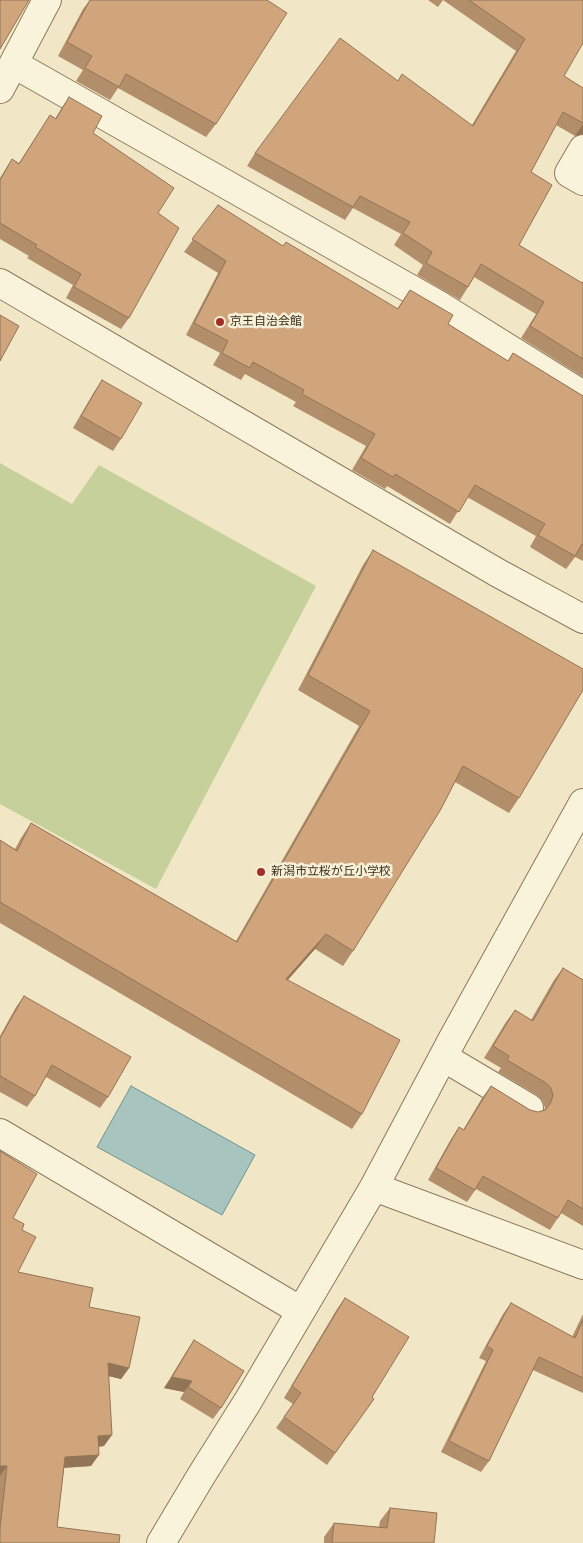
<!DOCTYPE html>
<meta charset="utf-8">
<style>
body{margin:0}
canvas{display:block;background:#f1e7c7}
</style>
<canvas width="583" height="1543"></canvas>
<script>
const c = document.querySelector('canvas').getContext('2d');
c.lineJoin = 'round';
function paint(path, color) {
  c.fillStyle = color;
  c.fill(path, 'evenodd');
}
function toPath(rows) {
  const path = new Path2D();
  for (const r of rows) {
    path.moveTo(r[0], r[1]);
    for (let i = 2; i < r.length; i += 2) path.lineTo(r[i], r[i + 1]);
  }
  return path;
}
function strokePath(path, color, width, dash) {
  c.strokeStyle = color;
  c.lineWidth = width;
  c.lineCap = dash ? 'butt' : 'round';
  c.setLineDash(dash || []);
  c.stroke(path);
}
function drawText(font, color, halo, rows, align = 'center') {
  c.font = font + ' "Times New Roman","Noto Sans JP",serif';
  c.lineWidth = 5;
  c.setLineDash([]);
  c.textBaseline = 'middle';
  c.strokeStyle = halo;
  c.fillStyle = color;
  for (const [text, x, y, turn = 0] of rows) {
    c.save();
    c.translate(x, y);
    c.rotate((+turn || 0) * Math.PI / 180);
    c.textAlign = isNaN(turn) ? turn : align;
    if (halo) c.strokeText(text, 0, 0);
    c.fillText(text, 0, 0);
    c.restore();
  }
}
const green = toPath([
 [0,463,72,504,99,465,316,586,156,889,0,804]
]);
const water = toPath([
 [131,1086,255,1155,222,1215,97,1147,131,1086]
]);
const minor = toPath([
 [14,64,437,304,583,395],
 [0,89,47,0],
 [583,149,569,173,583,181],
 [0,283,498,573,583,619],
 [443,1057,529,1108],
 [0,1133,301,1311],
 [374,1187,583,1265],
 [161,1543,201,1476,248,1401,374,1187,452,1040,583,803]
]);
const wall = toPath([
 [90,0,267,0,216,124,206,137,118,88,110,100,76,81,83,70,58,56,83,9],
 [428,0,583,0,564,76,583,88,583,134,575,136,556,125,531,172,519,245,582,283,583,281,583,377,521,338,536,314,474,277,468,287,460,300,417,275,423,265,394,245,401,234,353,208,345,220,247,166,255,153,398,81,472,125,516,51,443,0,438,7],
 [69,97,93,133,158,213,129,318,121,329,66,298,73,285,27,258,29,256,0,239,0,178,12,159,19,163,50,115,55,119,61,109],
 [218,205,283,246,397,309,410,290,448,324,508,361,513,353,583,396,583,561,575,557,566,569,530,547,536,536,467,497,450,524,387,486,385,489,352,470,366,446,293,406,296,402,245,374,241,380,213,365,220,353,186,335,218,273,184,252],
 [102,380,121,439,113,451,73,428,94,392],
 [373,550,519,798,509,813,455,782,353,951,343,966,315,949,288,980,362,1114,352,1129,0,923,0,840,15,849,21,838,31,823,236,941,359,726,298,690,363,565],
 [563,968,583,980,583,1226,561,1213,550,1230,476,1189,467,1202,428,1180,451,1139,459,1127,463,1130,482,1098,491,1086,530,1110,538,1112,544,1110,545,1108,542,1100,537,1095,498,1072,501,1068,484,1058,506,1022,515,1010,531,1020,554,980],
 [24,996,108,1097,100,1108,46,1077,35,1096,27,1107,0,1092,0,1036,16,1007],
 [0,1151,13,1218,22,1230,18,1272,89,1307,129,1368,121,1379,109,1376,104,1446,99,1447,91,1466,64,1468,57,1527,0,1543],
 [345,1298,372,1397,374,1399,327,1465,276,1428,293,1404,284,1398,337,1309],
 [511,1303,572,1337,583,1314,583,1393,533,1370,489,1461,481,1472,441,1452,486,1361,479,1358,503,1314],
 [194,1340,221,1408,213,1419,180,1399,184,1392,164,1388,186,1352],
 [390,1508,434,1543,324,1543,324,1537,334,1523,379,1527,380,1521]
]);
const shadedWall = toPath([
 [583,124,583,134,575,136],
 [326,934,315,949,275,994,286,979],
 [108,1363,129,1368,121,1379,100,1374],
 [172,1377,192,1381,184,1392,164,1388],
 [112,1435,104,1446,90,1447,98,1436],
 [99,1455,91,1466,57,1468,65,1457],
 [0,1466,7,1466,0,1476]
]);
const building = toPath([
 [0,0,29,0,0,49,0,0],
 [90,0,267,0,287,13,216,124,126,74,119,87,85,68,92,56,67,42,90,0],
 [469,0,583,0,583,43,564,76,583,88,583,123,563,112,531,172,552,185,519,245,582,283,583,282,583,359,530,326,544,302,481,264,468,287,426,263,432,252,403,233,410,222,360,196,353,207,255,153,340,38,398,81,402,74,473,126,525,39,469,0],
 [69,97,102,116,93,133,174,188,158,213,179,228,129,318,74,287,81,274,35,247,37,245,0,223,0,180,12,159,19,164,50,115,56,119,69,97],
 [218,205,283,246,286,242,398,309,410,290,453,315,448,324,508,361,513,353,583,396,583,544,582,544,575,556,538,535,545,524,475,485,459,512,395,474,393,477,361,458,375,434,302,394,304,390,253,362,250,368,222,353,228,341,194,323,226,261,192,239,218,205],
 [0,315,19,326,0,361,0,315],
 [102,380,142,403,121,439,81,416,102,380],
 [373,550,583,669,583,690,519,798,463,766,441,809,353,951,326,934,286,979,400,1040,362,1114,0,902,0,840,17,851,31,823,237,942,370,711,308,675,373,550],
 [563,968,583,980,583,1209,568,1200,558,1218,483,1176,475,1190,436,1168,459,1127,464,1130,491,1086,530,1110,538,1112,545,1110,550,1104,553,1096,551,1088,546,1083,507,1060,509,1056,493,1046,515,1010,533,1021,563,968],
 [24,996,131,1057,108,1097,52,1065,35,1096,0,1076,0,1038,24,996],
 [0,1151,37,1174,13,1218,24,1224,22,1230,36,1237,18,1272,93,1288,89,1307,140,1317,129,1368,108,1363,112,1435,98,1436,99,1455,65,1457,57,1527,120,1535,119,1543,0,1543,0,1528,7,1466,0,1466,0,1151],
 [345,1298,409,1337,372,1397,374,1399,335,1453,284,1417,301,1393,292,1386,345,1298],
 [511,1303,575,1338,583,1320,583,1378,539,1357,489,1461,449,1441,493,1350,487,1346,511,1303],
 [194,1340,244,1371,221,1408,188,1387,192,1381,172,1377,194,1340],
 [390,1508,437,1513,434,1543,332,1543,334,1523,387,1528,390,1508]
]);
const markers = [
 [220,322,5,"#a03028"],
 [261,872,5,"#a03028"]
];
const poiNames = [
 ["京王自治会館",230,322],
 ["新潟市立桜が丘小学校",271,872]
];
paint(green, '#c5d09a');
paint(water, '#a8c4be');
strokePath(water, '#6e938d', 1);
strokePath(minor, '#8d795b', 30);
strokePath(minor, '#faf3db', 28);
paint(wall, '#b38e6a');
paint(shadedWall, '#927456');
paint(building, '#d0a57b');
strokePath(building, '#927456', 1);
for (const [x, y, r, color] of markers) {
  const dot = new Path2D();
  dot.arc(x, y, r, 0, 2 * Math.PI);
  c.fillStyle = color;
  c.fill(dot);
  strokePath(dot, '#f7f0d7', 2);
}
drawText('12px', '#3d301f', '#f7f0d7', poiNames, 'left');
</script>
